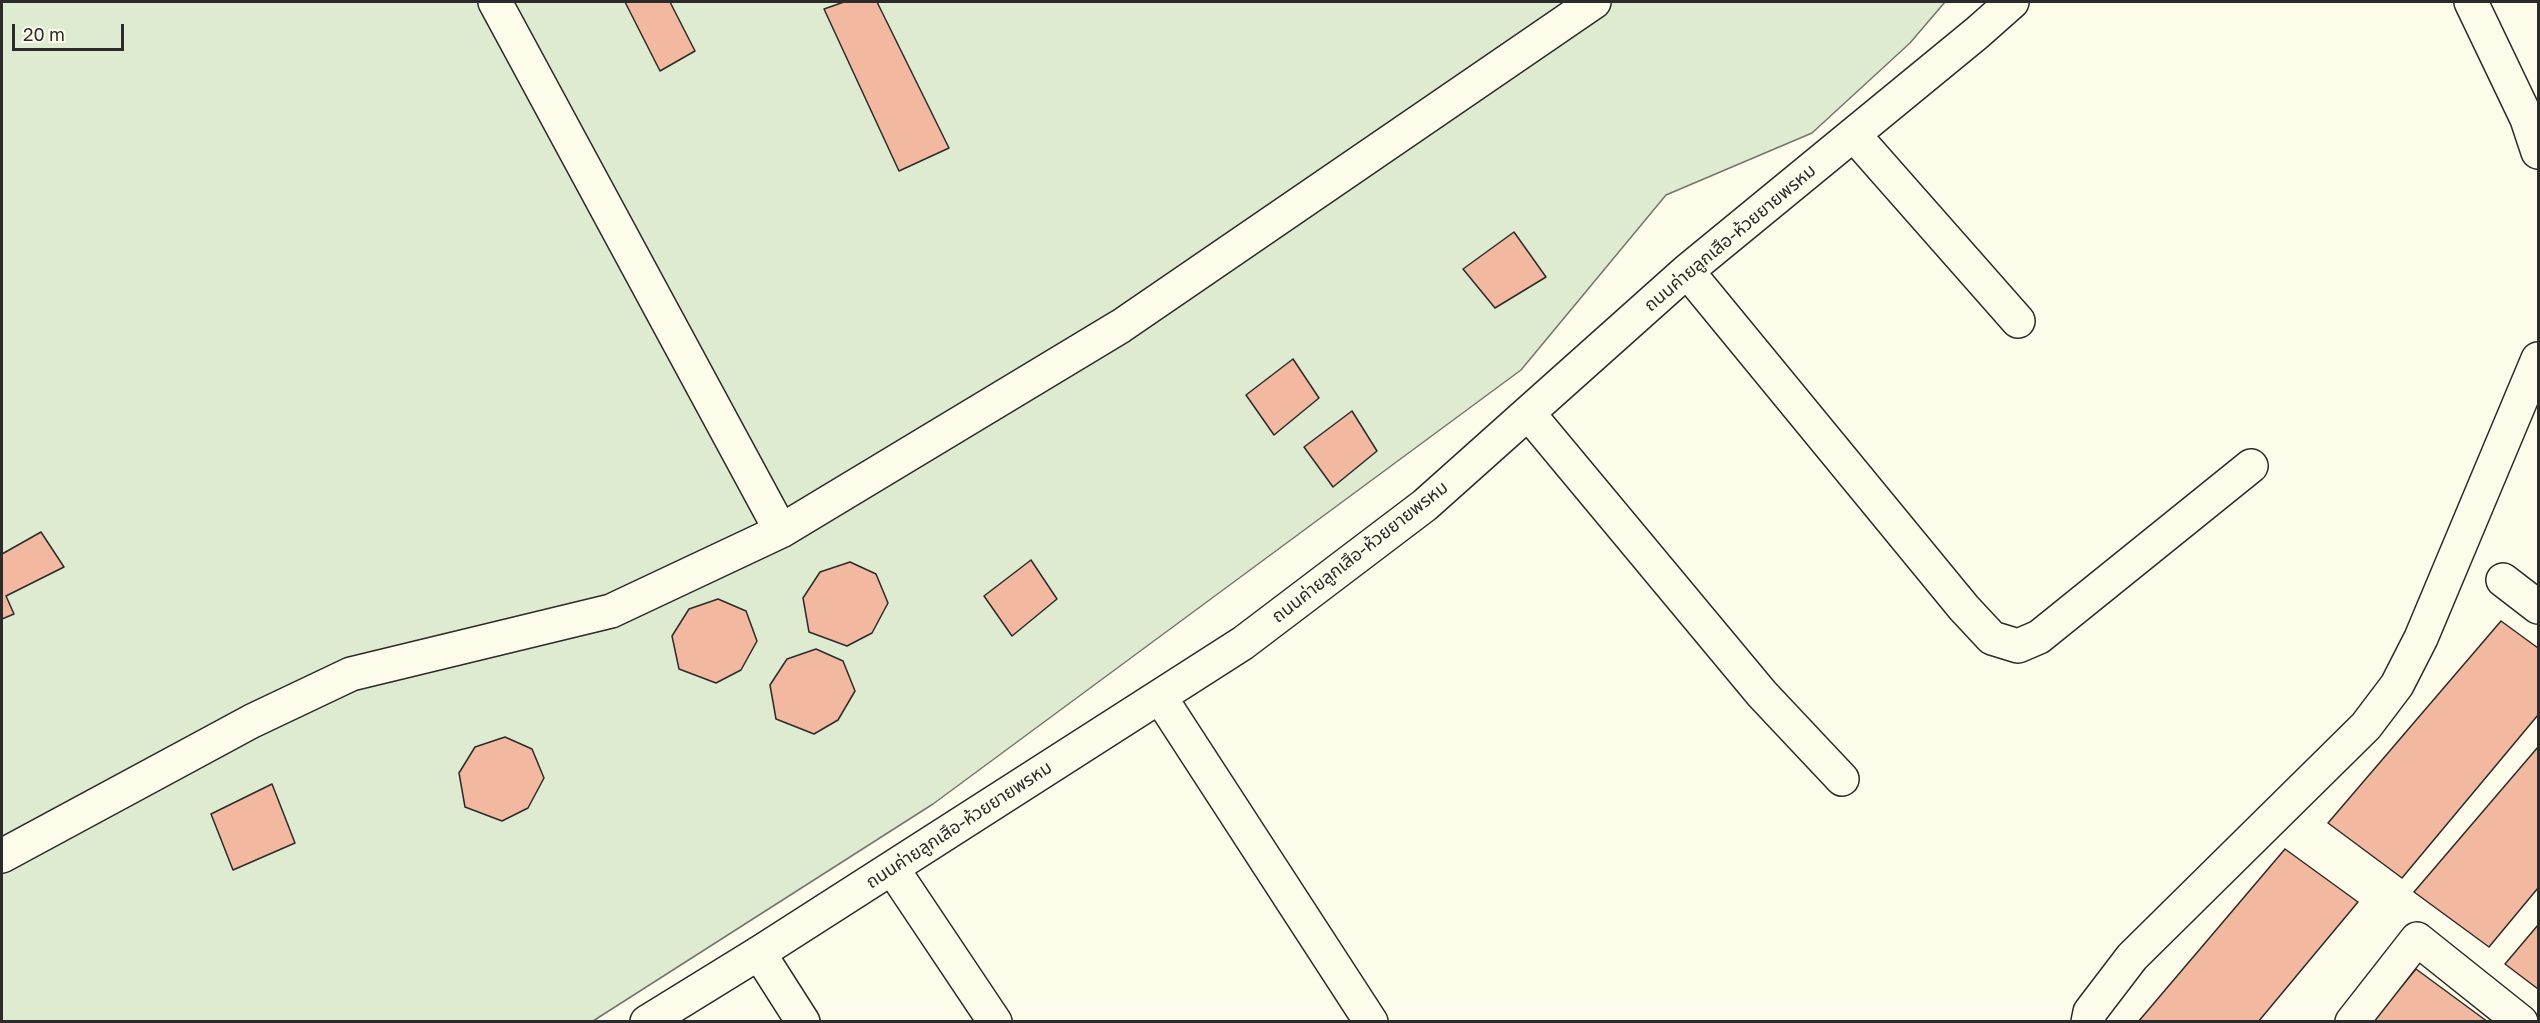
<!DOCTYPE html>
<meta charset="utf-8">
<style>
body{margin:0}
#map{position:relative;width:2540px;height:1023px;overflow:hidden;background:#fdfbea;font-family:"Golos Text",sans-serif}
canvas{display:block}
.frame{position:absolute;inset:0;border:3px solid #2b2b2b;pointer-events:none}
.scale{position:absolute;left:12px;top:24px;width:112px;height:27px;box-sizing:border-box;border:3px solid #2b2b2b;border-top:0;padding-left:8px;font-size:18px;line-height:21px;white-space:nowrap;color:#2b2b2b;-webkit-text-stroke:4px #fdfbea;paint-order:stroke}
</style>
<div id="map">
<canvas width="2540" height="1023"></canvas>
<div class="frame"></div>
<div class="scale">20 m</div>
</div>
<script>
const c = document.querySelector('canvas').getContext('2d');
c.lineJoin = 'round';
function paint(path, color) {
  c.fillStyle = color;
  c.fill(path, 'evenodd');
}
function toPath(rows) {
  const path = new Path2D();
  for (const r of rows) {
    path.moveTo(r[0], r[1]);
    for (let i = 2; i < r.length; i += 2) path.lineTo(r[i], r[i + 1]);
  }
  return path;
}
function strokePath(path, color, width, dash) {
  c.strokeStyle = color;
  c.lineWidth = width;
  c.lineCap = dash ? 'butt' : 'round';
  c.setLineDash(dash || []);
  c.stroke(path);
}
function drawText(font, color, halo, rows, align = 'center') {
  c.font = font + ' "Golos Text","Noto Sans Thai",sans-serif';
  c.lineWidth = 4.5;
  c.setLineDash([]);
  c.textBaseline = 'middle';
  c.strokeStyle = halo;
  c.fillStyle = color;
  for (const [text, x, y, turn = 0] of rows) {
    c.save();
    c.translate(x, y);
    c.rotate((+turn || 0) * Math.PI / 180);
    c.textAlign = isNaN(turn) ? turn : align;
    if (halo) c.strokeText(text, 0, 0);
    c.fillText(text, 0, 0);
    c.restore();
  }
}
const green = toPath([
 [2,2,1945,2,1910,43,1812,133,1666,195,1521,370,933,804,593,1021,2,1022,2,2]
]);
const building = toPath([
 [625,2,670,2,695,51,660,71,625,2],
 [844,2,877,2,949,148,899,171,824,9,844,2],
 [1514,232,1546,277,1495,308,1463,269,1514,232],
 [1293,359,1319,398,1274,435,1246,395,1293,359],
 [1352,411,1377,451,1333,487,1304,447,1352,411],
 [41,532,64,567,6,596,14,614,2,619,2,554,41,532],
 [1031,560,1057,599,1012,636,984,596,1031,560],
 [850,562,876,574,888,603,872,633,847,646,809,632,803,598,820,572,850,562],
 [718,599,746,611,757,641,741,670,716,683,679,669,672,636,689,609,718,599],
 [2501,621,2538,648,2538,715,2402,878,2328,823,2501,621],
 [816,649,843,661,855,691,838,720,814,734,776,719,770,685,787,659,816,649],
 [505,737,532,749,544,778,528,808,502,821,465,807,459,773,475,747,505,737],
 [2538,747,2538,888,2489,947,2414,892,2538,747],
 [272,784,295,843,233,870,211,814,272,784],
 [2285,849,2358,902,2258,1022,2138,1022,2285,849],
 [2538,925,2538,989,2505,964,2538,925],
 [2416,969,2488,1022,2372,1022,2416,969]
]);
const minor = toPath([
 [495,2,781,531],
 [2471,2,2527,119,2538,152],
 [1854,135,2018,321],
 [1687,271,1964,608,1992,638,2018,646,2039,637,2251,466],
 [1528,413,1762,694,1842,779],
 [2503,580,2538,607],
 [1160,697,1371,1022],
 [2,856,252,721,351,674,611,611,781,531,1121,326,1594,2],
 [892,868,995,1022],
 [759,953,803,1022],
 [647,1022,759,953,1243,643,1425,505,1687,271,1977,33,2012,2],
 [2088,1022,2090,1012,2132,957,2366,726,2397,685,2421,638,2538,359],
 [2352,1022,2417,939,2521,1022]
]);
const streetNames = [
 ["ถนนค่ายลูกเสึอ-ห้วยยายพรหม",1730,238,-40],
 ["ถนนค่ายลูกเสึอ-ห้วยยายพรหม",1360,552,-38],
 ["ถนนค่ายลูกเสึอ-ห้วยยายพรหม",959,825,-33]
];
paint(green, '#deebd1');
strokePath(green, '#74746e', 1.5);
paint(building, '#f2b8a0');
strokePath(building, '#2b2b2b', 1.5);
strokePath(minor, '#2b2b2b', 36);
strokePath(minor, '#fdfbea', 33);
drawText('18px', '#2b2b2b', '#fdfbea', streetNames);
</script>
